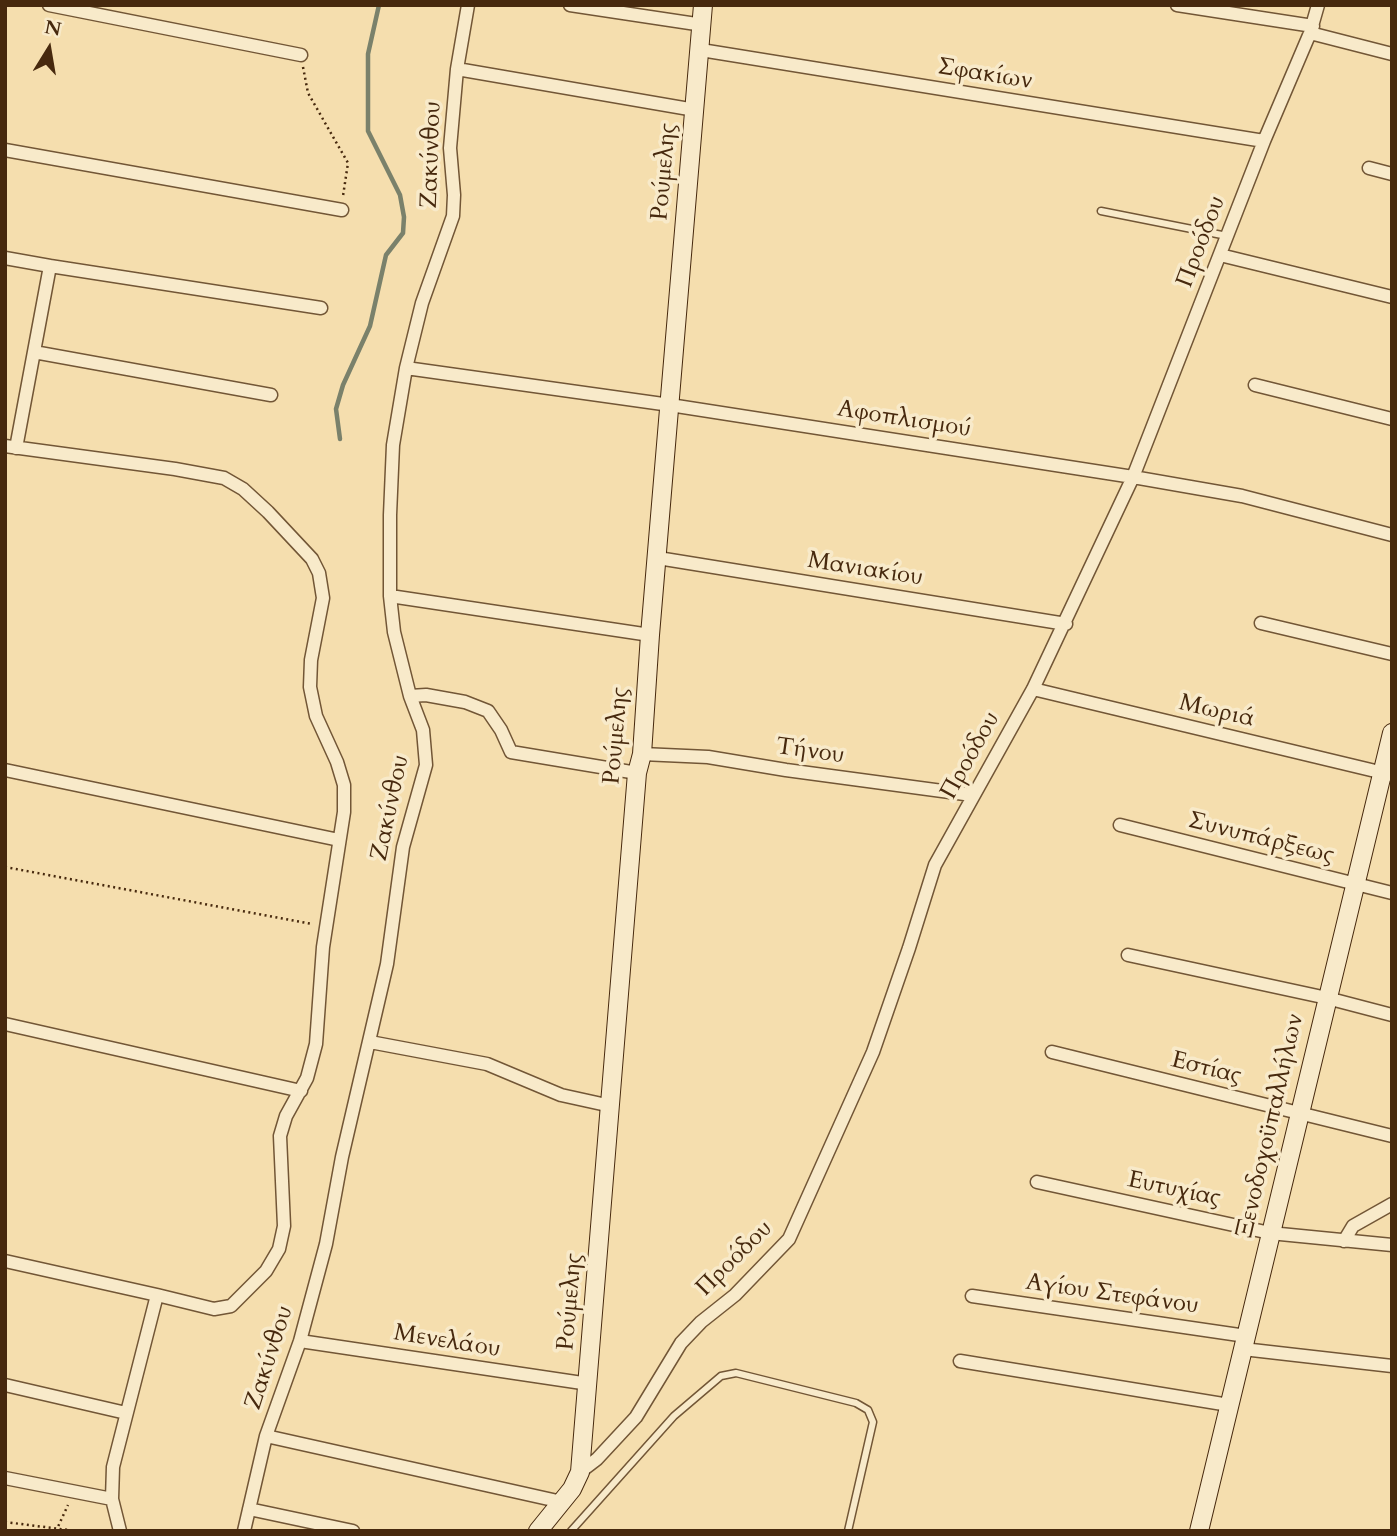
<!DOCTYPE html>
<meta charset="utf-8">
<style>
body{margin:0}
#map{position:relative;width:1397px;height:1536px;overflow:hidden;background:#f5deae;font-family:Cardo,serif}
canvas{display:block}
.frame{position:absolute;inset:0;border:7px solid #47290e;pointer-events:none}
.north{position:absolute;left:14px;top:14px;width:70px;height:70px;-webkit-text-stroke:5px #f8eaca;paint-order:stroke;rotate:11deg;font-size:19px;font-weight:700;line-height:28px;text-align:center;color:#47290e}
.north::after{content:'';display:block;margin:auto;width:24px;height:32px;background:#47290e;clip-path:polygon(50% 0,100% 100%,50% 72%,0 100%)}
</style>
<div id="map">
<canvas width="1397" height="1536"></canvas>
<div class="frame"></div>
<div class="north">N</div>
</div>
<script>
const c = document.querySelector('canvas').getContext('2d');
c.lineJoin = 'round';
function toPath(rows) {
  const path = new Path2D();
  for (const r of rows) {
    path.moveTo(r[0], r[1]);
    for (let i = 2; i < r.length; i += 2) path.lineTo(r[i], r[i + 1]);
  }
  return path;
}
function strokePath(path, color, width, dash) {
  c.strokeStyle = color;
  c.lineWidth = width;
  c.lineCap = dash ? 'butt' : 'round';
  c.setLineDash(dash || []);
  c.stroke(path);
}
function drawText(font, color, halo, rows, align = 'center') {
  c.font = font + ' Cardo,serif';
  c.lineWidth = 7;
  c.setLineDash([]);
  c.textBaseline = 'middle';
  c.strokeStyle = halo;
  c.fillStyle = color;
  for (const [text, x, y, turn = 0] of rows) {
    c.save();
    c.translate(x, y);
    c.rotate((+turn || 0) * Math.PI / 180);
    c.textAlign = isNaN(turn) ? turn : align;
    if (halo) c.strokeText(text, 0, 0);
    c.fillText(text, 0, 0);
    c.restore();
  }
}
const stream = toPath([
 [340,439,336,409,343,385,370,326,386,255,403,233,404,217,400,195,368,131,368,54,379,5]
]);
const path = toPath([
 [303,67,308,93,348,163,343,196],
 [5,867,312,924],
 [5,1522,76,1531],
 [56,1531,68,1505]
]);
const lane = toPath([
 [1101,211,1227,236],
 [571,1531,674,1416,721,1376,736,1373,856,1403,868,1410,873,1422,848,1531]
]);
const street = toPath([
 [49,5,301,55],
 [570,5,703,25],
 [1177,5,1313,26],
 [1310,33,1392,54],
 [701,50,1264,141],
 [457,69,695,110],
 [5,150,342,210],
 [1369,168,1392,174],
 [1220,255,1392,297],
 [5,258,50,266],
 [34,352,271,395],
 [406,368,670,405,1133,477,1242,496,1392,535],
 [1255,385,1392,419],
 [5,446,175,469,224,478,243,489,268,512,312,559,319,573,323,598,311,660,310,687,316,716,337,762,344,785,344,812,323,947,316,1044,307,1078,286,1116,280,1136,284,1226,279,1249,266,1271,231,1306,214,1309,157,1295,113,1467,112,1499,120,1531],
 [16,448,50,266,321,308],
 [658,558,1066,624],
 [390,596,650,635],
 [1261,623,1392,654],
 [1033,689,1392,775],
 [410,696,426,695,465,702,488,711,501,730,511,752,637,773],
 [642,754,708,757,786,770,972,795],
 [5,770,339,840],
 [1120,825,1392,893],
 [1128,955,1327,998,1392,1015],
 [5,1024,301,1091],
 [370,1042,487,1064,561,1095,611,1106],
 [1052,1052,1392,1136],
 [1037,1182,1270,1233,1392,1245],
 [1344,1241,1353,1226,1392,1204],
 [5,1261,157,1295],
 [972,1296,1246,1336],
 [300,1341,589,1384],
 [1243,1349,1392,1366],
 [960,1361,1229,1405],
 [5,1385,126,1413],
 [266,1436,562,1502],
 [580,1472,597,1459,636,1417,681,1343,701,1322,735,1295,789,1239,873,1052,909,948,935,865,1033,689,1133,477,1264,141,1310,33,1318,5],
 [5,1478,112,1499],
 [249,1509,353,1531],
 [244,1531,266,1436,300,1341,326,1244,342,1157,387,964,403,847,426,765,423,730,410,696,394,632,390,596,390,515,393,445,406,368,422,303,453,216,454,195,450,148,457,69,468,5]
]);
const secondary = toPath([
 [538,1531,572,1489,580,1472,637,773,642,754,650,635,703,5],
 [1199,1531,1392,733]
]);
const streetNames = [
 ["Σφακίων",985,75,9],
 ["Ζακύνθου",432,155,-88],
 ["Ρούμελης",665,172,-85],
 ["Προόδου",1202,242,-69],
 ["Αφοπλισμού",904,420,9],
 ["Μανιακίου",865,570,9],
 ["Μωριά",1217,712,13],
 ["Ρούμελης",617,736,-85],
 ["Τήνου",810,752,8],
 ["Προόδου",971,756,-61],
 ["Ζακύνθου",391,808,-78],
 ["Συνυπάρξεως",1261,839,14],
 ["Εστίας",1206,1069,14],
 ["Ξενοδοχοϋπαλλήλων",1271,1126,-77],
 ["Ευτυχίας",1174,1190,12],
 ["Προόδου",735,1259,-45],
 ["Αγίου Στεφάνου",1112,1295,8],
 ["Ρούμελης",571,1302,-85],
 ["Μενελάου",447,1342,9],
 ["Ζακύνθου",270,1358,-72]
];
strokePath(stream, '#7a816b', 4.5);
strokePath(lane, '#725636', 9);
strokePath(street, '#725636', 15);
strokePath(secondary, '#47290e', 20);
strokePath(path, '#47290e', 2.5, [2, 3.5]);
strokePath(lane, '#f8eaca', 6);
strokePath(street, '#f8eaca', 12);
strokePath(secondary, '#f8eaca', 18);
drawText('24px', '#47290e', '#f8eaca', streetNames);
</script>
